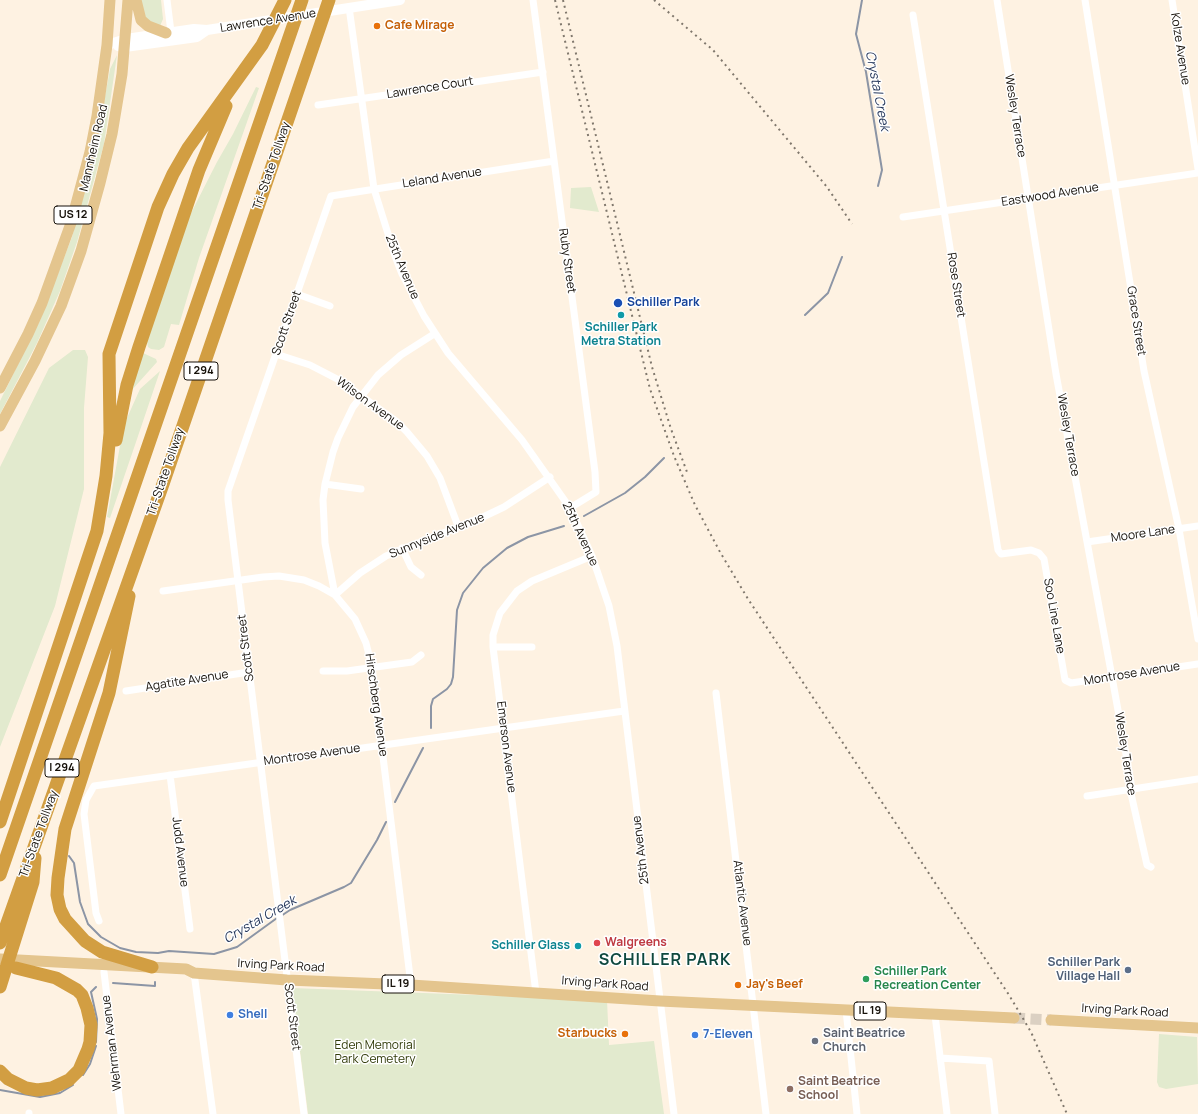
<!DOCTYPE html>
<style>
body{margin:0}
canvas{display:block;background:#fef2e2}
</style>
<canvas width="1198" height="1114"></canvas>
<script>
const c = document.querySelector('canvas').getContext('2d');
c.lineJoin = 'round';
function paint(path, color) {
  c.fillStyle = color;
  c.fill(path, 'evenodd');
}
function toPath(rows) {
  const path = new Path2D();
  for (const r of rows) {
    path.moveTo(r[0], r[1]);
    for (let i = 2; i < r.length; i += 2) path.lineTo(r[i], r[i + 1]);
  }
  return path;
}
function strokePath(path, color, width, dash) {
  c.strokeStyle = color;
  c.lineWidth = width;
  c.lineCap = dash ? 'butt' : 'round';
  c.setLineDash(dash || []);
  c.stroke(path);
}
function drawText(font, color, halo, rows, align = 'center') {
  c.font = font + ' Manrope,sans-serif';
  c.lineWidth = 3;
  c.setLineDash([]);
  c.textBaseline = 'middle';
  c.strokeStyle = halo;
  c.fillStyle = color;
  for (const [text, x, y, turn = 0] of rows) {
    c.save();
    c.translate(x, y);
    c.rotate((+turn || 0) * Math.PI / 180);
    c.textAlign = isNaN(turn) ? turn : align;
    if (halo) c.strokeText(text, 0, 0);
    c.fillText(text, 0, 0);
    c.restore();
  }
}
const green = toPath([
 [141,0,161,0,163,19,160,26,145,19],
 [117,55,104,144,77,242,60,291,37,343,0,414,0,401,40,320,72,237,95,152,110,69],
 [256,87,259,88,199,258,179,325,171,324,164,347,159,350,151,349,148,347,147,342,188,219,217,162,233,134],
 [591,187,599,212,570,208,571,188],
 [73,350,85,350,88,357,84,408,84,489,55,606,0,747,0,467,49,368],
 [143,353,156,359,157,362,131,391],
 [160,371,136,442,110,518,107,517,122,435,127,418,140,389],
 [292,988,607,1000,609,1045,654,1041,664,1114,308,1114],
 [1159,1034,1197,1037,1198,1084,1166,1089,1159,1087,1157,1082]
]);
const stream = toPath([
 [862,0,856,34,866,72,882,170,878,186],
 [805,315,828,293,842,257],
 [584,516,625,493,645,477,664,458],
 [431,728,431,706,433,699,447,689,451,684,453,677,457,610,463,593,483,568,507,548,528,537,564,526],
 [395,802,423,748],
 [69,856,74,863,80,902,88,924,101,937,120,948,136,952,158,953,169,951,214,954,237,947,277,918],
 [281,916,290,910,344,887,351,883,377,840,386,822],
 [113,983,155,986,155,982],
 [96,987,91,992,97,1019,96,1042],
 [83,1075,90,1064,96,1046],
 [0,1090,40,1097,60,1093,73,1085]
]);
const primaryTunnel = toPath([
 [1014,1018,1051,1020]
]);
const street = toPath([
 [167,0,171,32],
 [533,0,595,472,596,492,570,508],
 [997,0,1056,374,1112,677,1131,782,1130,789,1147,865,1151,867],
 [1085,0,1144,371,1179,529,1198,639],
 [1172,0,1198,169],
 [349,7,374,189,395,256,402,274,424,316,448,353,522,440,570,508,592,556,609,606,617,646,674,1114],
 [913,15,998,550,1001,554,1031,550,1039,553,1044,559,1065,680,1071,683,1198,664],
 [318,105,543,72],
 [903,217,1198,173],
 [297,294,330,306],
 [276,354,310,365,341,381,396,421,407,432,427,456,440,478,458,526],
 [325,484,361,489],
 [1087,542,1198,526],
 [402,548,411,567,421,575],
 [163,591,263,577,279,576,304,580,319,586,335,595,360,573,386,556,483,517,504,507,550,477],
 [493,647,532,647],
 [323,671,347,671,412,662,421,655],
 [126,691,249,672],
 [716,693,766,1114],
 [170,775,190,929],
 [1087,796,1198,779],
 [99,921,96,913,84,814,86,800,94,786,624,711],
 [104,972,121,1114],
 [194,973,213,1114],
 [411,985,372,667,366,643,355,619,335,595,325,543,323,500,325,484,333,452,338,438,353,407,378,375,401,355,434,334],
 [536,993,493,647,493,635,500,613,517,591,532,581,592,556],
 [846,1010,857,1114],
 [935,1015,947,1114],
 [940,1058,989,1061,995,1114],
 [29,1113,29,1114],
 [304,1114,228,500,228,491,331,196,554,161]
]);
const secondary = toPath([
 [107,45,126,39,194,29,207,30,400,0],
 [118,46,125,47,197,37,207,30]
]);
const primary = toPath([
 [136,0,141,20,148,26,166,33],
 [0,388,28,334,42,303,71,223,90,152,97,116,107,45,110,0],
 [0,426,35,361,61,306,81,251,100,183,112,134,122,74,128,0],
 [0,959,186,969,194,973,287,980,411,985,660,1001,1014,1018],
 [1051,1020,1198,1028]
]);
const highway = toPath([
 [116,440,127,385,139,347,199,170,226,106],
 [129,596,109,693,65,829,58,878,57,895,60,909,65,919,85,941,102,952,152,967],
 [0,822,97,531,106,476,110,433,109,354,158,207,173,174,188,148,262,45,285,0],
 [0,875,302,0],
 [0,943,163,484,329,0],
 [0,987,33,882,35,858],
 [0,1071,8,1079,26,1088,37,1090,52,1088,69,1080,79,1070,88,1049,90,1042,91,1025,87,1008,82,995,77,990,56,978,16,968]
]);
const rail = toPath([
 [555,0,650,389,674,456,695,505,720,552,748,599,1009,995,1031,1032,1067,1114],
 [563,0,652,367,671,429,687,472],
 [654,0,713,50,827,187,852,224]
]);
const markers = [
 [377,26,4,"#e8710a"],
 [618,303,5,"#1a4fb4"],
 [621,315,4,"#0f9aa8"],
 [597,943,4,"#e0444e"],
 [578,946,4,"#0f9aa8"],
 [1128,970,4,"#5c6f8a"],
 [866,979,4,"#2e9e5b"],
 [738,985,4,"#e8710a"],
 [230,1015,4,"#3f7fe0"],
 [625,1034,4,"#e8710a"],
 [695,1035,4,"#3f7fe0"],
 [815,1041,4,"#6b7280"],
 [790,1089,4,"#8d6e63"]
];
const shields = [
 [73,215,38],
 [201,371,34],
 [62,768,34],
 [398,984,32],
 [870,1011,32]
];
const shieldNames = [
 ["US 12",73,215],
 ["I 294",201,371],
 ["I 294",62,768],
 ["IL 19",398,984],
 ["IL 19",870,1011]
];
const streetNames = [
 ["Lawrence Avenue",268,21,-9],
 ["Kolze Avenue",1180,49,81],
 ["Lawrence Court",430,88,-9],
 ["Wesley Terrace",1015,116,81],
 ["Mannheim Road",94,148,-77],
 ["Tri-State Tollway",272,166,-71],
 ["Leland Avenue",442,178,-9],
 ["Eastwood Avenue",1050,195,-9],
 ["Ruby Street",567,261,82],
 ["25th Avenue",402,267,67],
 ["Rose Street",956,285,81],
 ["Grace Street",1136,321,81],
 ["Scott Street",287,323,-71],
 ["Wilson Avenue",370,404,36],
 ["Wesley Terrace",1068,435,80],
 ["Tri-State Tollway",166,472,-71],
 ["25th Avenue",580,534,65],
 ["Moore Lane",1143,534,-8],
 ["Sunnyside Avenue",437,536,-22],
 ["Soo Line Lane",1054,616,80],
 ["Scott Street",246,648,-97],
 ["Montrose Avenue",1132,674,-9],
 ["Agatite Avenue",187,681,-9],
 ["Hirschberg Avenue",376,705,82],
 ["Emerson Avenue",506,747,83],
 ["Wesley Terrace",1125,754,81],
 ["Montrose Avenue",312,755,-8],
 ["Tri-State Tollway",39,834,-70],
 ["25th Avenue",641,850,-97],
 ["Judd Avenue",180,852,83],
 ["Atlantic Avenue",742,903,83],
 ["Irving Park Road",281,966,3],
 ["Irving Park Road",605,984,4],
 ["Irving Park Road",1125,1011,3],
 ["Scott Street",292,1017,83],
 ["Wehrman Avenue",112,1043,-97]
];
const foodNames = [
 ["Cafe Mirage",385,26],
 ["Jay's Beef",746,985],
 ["Starbucks",617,1034,"right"]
];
const transitNames = [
 ["Schiller Park",627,303]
];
const cultureNames = [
 ["Schiller Park",621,328],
 ["Metra Station",621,342],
 ["Schiller Glass",570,946,"right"]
];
const healthNames = [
 ["Walgreens",605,943]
];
const serviceNames = [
 ["Schiller Park",1120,963],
 ["Village Hall",1120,977]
];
const leisureNames = [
 ["Schiller Park",874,972],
 ["Recreation Center",874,986]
];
const shopNames = [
 ["Shell",238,1015],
 ["7-Eleven",703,1035]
];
const worshipNames = [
 ["Saint Beatrice",823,1034],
 ["Church",823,1048]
];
const parkNames = [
 ["Eden Memorial",375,1046],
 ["Park Cemetery",375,1060]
];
const educationNames = [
 ["Saint Beatrice",798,1082],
 ["School",798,1096]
];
const waterNames = [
 ["Crystal Creek",877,91,79],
 ["Crystal Creek",260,920,-30]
];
const districtNames = [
 ["SCHILLER PARK",665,961]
];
paint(green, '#e2eace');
strokePath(stream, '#8c95a5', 2);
strokePath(primaryTunnel, '#dbd0c2', 11, [11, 5.5]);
strokePath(street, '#fff', 7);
strokePath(secondary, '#fff', 10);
strokePath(primary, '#e4c58e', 11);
strokePath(highway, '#d29e42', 13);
strokePath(rail, '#80786d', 2, [2, 4]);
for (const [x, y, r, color] of markers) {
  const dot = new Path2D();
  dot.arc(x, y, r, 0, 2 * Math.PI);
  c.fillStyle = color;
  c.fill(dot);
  strokePath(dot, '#fff', 1.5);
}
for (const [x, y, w] of shields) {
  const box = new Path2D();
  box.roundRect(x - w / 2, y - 9, w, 18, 3);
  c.fillStyle = '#fff';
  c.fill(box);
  strokePath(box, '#16110a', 1);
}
drawText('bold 11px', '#16110a', null, shieldNames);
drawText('12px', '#16110a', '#fff', streetNames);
drawText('bold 12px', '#c56008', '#fff', foodNames, 'left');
drawText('bold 12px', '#164399', '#fff', transitNames, 'left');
drawText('bold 12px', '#0d838f', '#fff', cultureNames);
drawText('bold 12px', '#be3a42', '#fff', healthNames, 'left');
drawText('bold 12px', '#4e5e75', '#fff', serviceNames, 'right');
drawText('bold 12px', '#27864d', '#fff', leisureNames, 'left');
drawText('bold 12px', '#366cbe', '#fff', shopNames, 'left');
drawText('bold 12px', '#5b616d', '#fff', worshipNames, 'left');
drawText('12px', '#323c0a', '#fff', parkNames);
drawText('bold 12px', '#785e54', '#fff', educationNames, 'left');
drawText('italic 13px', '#1f3156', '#fff', waterNames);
c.letterSpacing = '1px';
drawText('bold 16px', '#0f493f', '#fff', districtNames);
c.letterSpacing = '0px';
</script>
